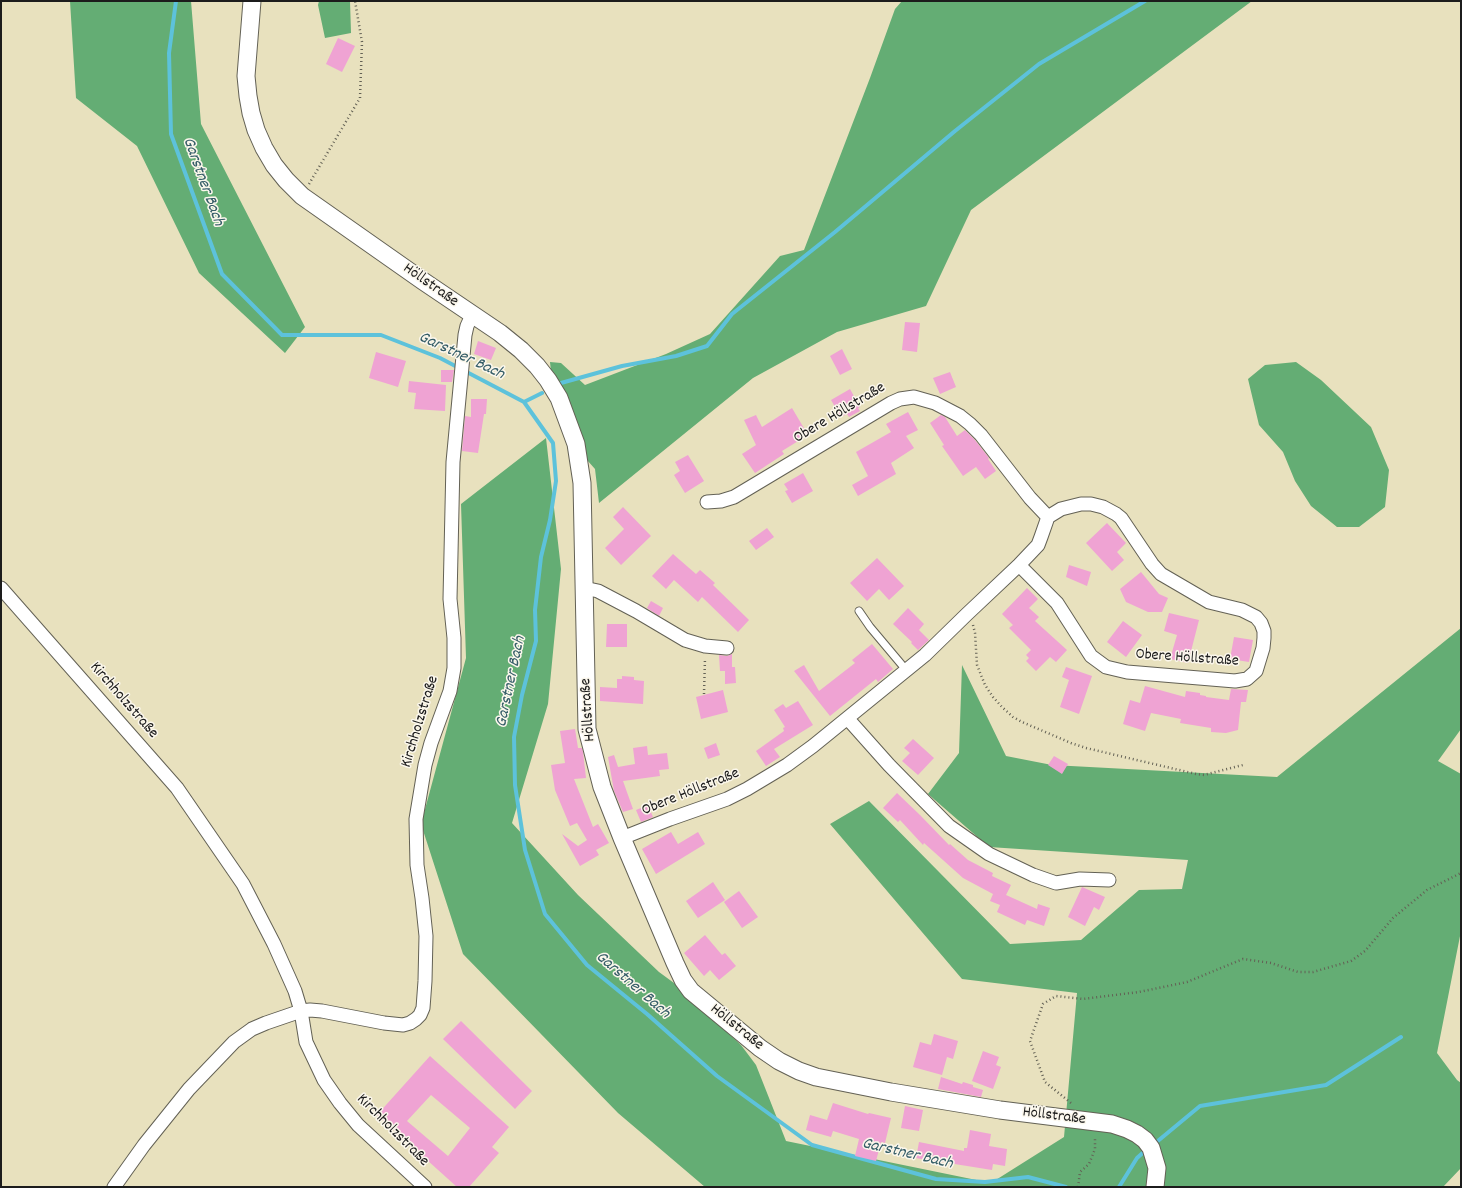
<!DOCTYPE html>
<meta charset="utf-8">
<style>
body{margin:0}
#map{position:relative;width:1462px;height:1188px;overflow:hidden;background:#e8e1be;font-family:Dekko,sans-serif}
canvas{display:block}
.frame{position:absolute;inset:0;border:2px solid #1c1c1c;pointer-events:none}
</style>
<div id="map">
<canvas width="1462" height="1188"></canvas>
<div class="frame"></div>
</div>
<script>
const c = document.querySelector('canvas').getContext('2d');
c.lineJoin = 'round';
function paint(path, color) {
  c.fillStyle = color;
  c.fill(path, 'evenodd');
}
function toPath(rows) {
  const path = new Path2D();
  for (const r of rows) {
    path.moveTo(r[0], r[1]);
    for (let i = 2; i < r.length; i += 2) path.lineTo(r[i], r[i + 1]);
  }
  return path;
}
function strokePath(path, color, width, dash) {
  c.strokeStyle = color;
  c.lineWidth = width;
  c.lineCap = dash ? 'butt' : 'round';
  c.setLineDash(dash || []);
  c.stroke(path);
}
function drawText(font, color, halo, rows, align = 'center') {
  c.font = font + ' Dekko,sans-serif';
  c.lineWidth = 3;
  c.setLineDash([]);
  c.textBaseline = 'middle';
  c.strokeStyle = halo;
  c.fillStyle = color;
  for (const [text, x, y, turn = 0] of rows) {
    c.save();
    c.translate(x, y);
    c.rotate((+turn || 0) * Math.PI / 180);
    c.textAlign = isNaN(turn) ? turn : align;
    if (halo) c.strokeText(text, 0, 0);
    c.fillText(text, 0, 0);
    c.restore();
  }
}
const forest = toPath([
 [70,1,191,1,201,124,305,327,285,353,199,273,137,146,76,98],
 [319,1,350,1,351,33,325,38,318,5],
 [902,1,1252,1,971,210,926,306,837,332,753,378,599,503,595,469,587,460,551,371,550,362,561,363,585,385,666,354,710,334,780,256,804,250,870,78,895,9],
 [1296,362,1321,380,1371,427,1389,470,1385,507,1359,527,1337,527,1311,506,1295,481,1283,452,1259,425,1248,379,1265,365],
 [546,438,561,569,548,704,512,823,578,895,659,972,674,983,741,1045,756,1065,786,1141,991,1183,1064,1137,1077,993,962,979,830,824,869,801,1010,944,1081,940,1139,890,1182,889,1188,860,989,847,928,794,959,753,962,665,1006,756,1052,765,1277,777,1461,628,1461,729,1438,761,1461,774,1461,931,1437,1053,1457,1080,1461,1083,1461,1168,1443,1187,705,1187,618,1113,463,954,421,824,466,658,461,504]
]);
const stream = toPath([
 [176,1,169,53,171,134,222,274,282,335,381,335,440,358,524,402,553,443,556,481,550,520,541,557,535,610,536,641,522,695,514,737,515,785,525,850,545,914,587,965,647,1014,717,1076,812,1145,936,1179,985,1182,1028,1177,1066,1187],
 [561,383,622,366,676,356,707,346,732,314,835,232,955,131,1039,64,1145,1],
 [524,402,542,393],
 [1153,1145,1200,1106,1326,1085,1401,1037],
 [1119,1187,1137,1158,1147,1149]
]);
const building = toPath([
 [338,38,355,46,342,72,326,64],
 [905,322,920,323,917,352,902,350],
 [478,341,496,348,491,360,474,354],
 [842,349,852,369,840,375,830,356],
 [376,352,406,361,398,387,369,378],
 [441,370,454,370,452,382,441,382],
 [950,372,956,387,940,394,933,378],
 [409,381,446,385,445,411,414,409,416,393,408,392],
 [850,389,860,407,858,408,860,411,849,417,847,414,841,417,831,400],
 [471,399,487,399,486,414,484,414,478,453,462,451,465,416,471,417],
 [792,408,808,435,782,451,784,454,755,473,742,454,756,445,744,420,756,415,762,427],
 [908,412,918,430,906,436,914,448,891,463,896,474,858,496,852,485,868,476,856,452,891,432,886,424],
 [941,415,945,417,957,436,965,430,975,440,989,458,988,459,996,471,985,479,976,467,963,476,942,446,944,445,930,423],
 [688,455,704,481,685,493,674,475,680,471,675,462],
 [803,473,813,491,792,503,785,491,788,490,784,484],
 [623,507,651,536,621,565,605,548,624,529,613,517],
 [1107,523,1126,543,1117,552,1124,560,1112,571,1086,543],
 [767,528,774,537,756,550,749,541],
 [673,554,696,574,700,570,715,583,713,585,749,620,738,632,702,597,698,602,674,580,666,589,652,576],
 [877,558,904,586,889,600,879,589,867,601,850,583],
 [1069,565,1091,572,1087,586,1066,577],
 [1141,572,1159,594,1168,598,1162,612,1148,612,1126,602,1120,589],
 [1027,588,1038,599,1029,608,1039,617,1035,621,1067,650,1056,662,1050,657,1036,671,1026,661,1029,658,1026,655,1031,650,1009,628,1013,625,1002,614],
 [651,601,663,608,659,616,647,608],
 [908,608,924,624,919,630,929,640,918,650,911,643,912,642,893,624],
 [1169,613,1199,620,1188,663,1170,659,1177,635,1164,631],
 [1123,621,1142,635,1126,657,1107,642],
 [607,624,627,624,627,647,606,647],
 [1234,637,1253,640,1249,662,1230,659],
 [872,644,893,669,878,682,876,679,830,716,794,671,804,665,819,691,855,663,852,660],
 [732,654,732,667,735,667,736,683,725,684,725,671,720,671,719,655,727,656],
 [1066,667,1092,676,1079,714,1060,707,1069,680,1062,677],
 [622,676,634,677,634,680,644,681,643,704,600,701,600,687,617,688,617,679,622,679],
 [1145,686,1185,697,1186,691,1200,693,1200,695,1206,696,1206,697,1229,700,1231,689,1248,690,1246,702,1241,702,1238,730,1226,733,1211,732,1211,728,1180,723,1181,719,1151,713,1145,731,1123,724,1130,700,1140,703],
 [723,690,728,712,701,719,696,697],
 [798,701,813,725,774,749,780,757,766,766,756,751,784,731,783,728,785,727,774,710,783,704,786,708],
 [575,729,578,748,582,748,583,752,586,778,574,779,593,827,598,824,609,843,596,850,599,855,580,866,562,834,578,846,587,840,577,823,570,826,555,790,551,765,565,763,560,731],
 [913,739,934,758,918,775,902,761,910,753,904,748],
 [716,743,720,755,708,759,704,748],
 [647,746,648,755,667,753,669,769,659,770,660,776,623,781,633,809,623,812,614,791,608,757,614,755,618,767,635,764,633,748],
 [1054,756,1068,764,1062,774,1048,765],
 [897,793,920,815,949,845,950,844,968,860,993,873,992,876,1011,885,1006,895,1037,909,1038,904,1050,908,1044,926,1027,920,1025,925,997,912,1000,905,990,901,993,894,963,878,924,843,923,845,900,820,898,822,883,808],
 [648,805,653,817,641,822,636,810],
 [671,832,678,844,698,832,705,844,656,874,642,849],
 [713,882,725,900,698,918,686,901],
 [1082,887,1105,897,1099,910,1094,907,1085,926,1068,917],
 [739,891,758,917,742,928,724,902],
 [705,935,722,955,725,953,736,966,719,980,710,970,704,976,684,953],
 [461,1021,532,1091,515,1109,443,1039],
 [934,1034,958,1041,953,1059,947,1057,942,1075,913,1067,920,1042,931,1045],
 [983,1051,999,1057,996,1065,1001,1067,993,1089,972,1081],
 [430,1056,509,1127,492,1147,499,1153,469,1187,457,1187,377,1115],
 [431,1095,470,1128,448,1156,407,1121],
 [941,1077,962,1084,963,1082,973,1085,973,1087,983,1090,981,1097,938,1089],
 [833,1103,868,1114,869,1113,891,1118,885,1143,881,1142,876,1161,855,1156,859,1139,833,1131,831,1137,806,1130,810,1115,827,1120],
 [905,1106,923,1110,919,1131,901,1128],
 [970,1130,991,1134,989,1146,1007,1149,1005,1166,993,1164,992,1170,942,1162,942,1163,916,1158,919,1142,964,1151,964,1148,967,1148]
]);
const path = toPath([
 [309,184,360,98,362,42,355,1],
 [973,625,975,633,977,665,985,685,993,697,1002,707,1013,717,1022,722,1071,743,1086,748,1196,774,1204,775,1243,765],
 [704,694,705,658],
 [1071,1103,1045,1082,1030,1041,1043,1004,1056,996,1083,999,1139,992,1187,982,1243,959,1271,963,1298,972,1313,972,1351,961,1365,951,1393,918,1427,890,1461,873],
 [1078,1187,1080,1172,1089,1164,1095,1149,1095,1137]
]);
const service = toPath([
 [859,611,870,627,907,671]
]);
const minor = toPath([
 [1019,565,1057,603,1091,656,1106,667,1127,672,1235,681,1247,679,1256,671,1263,648,1264,638,1264,631,1261,623,1256,617,1242,610,1209,602,1161,574,1152,564,1121,518,1116,514,1103,507,1091,504,1081,504,1061,509,1048,517],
 [1,588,177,788,243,884,274,944,295,991,301,1011,306,1042,324,1080,340,1103,358,1125,425,1187],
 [584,588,598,591,636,611,685,640,705,646,727,648],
 [848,719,889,765,949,826,989,854,1033,875,1056,883,1080,879,1109,880],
 [622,838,670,819,727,799,747,789,787,765,813,746,925,655,966,615,1019,565,1038,545,1041,537,1048,517,1030,498,981,435,970,424,960,416,935,403,914,397,900,399,891,403,734,497,721,501,707,502],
 [114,1187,144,1145,189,1089,234,1042,252,1029,266,1023,301,1011,310,1010,322,1011,384,1023,403,1025,410,1023,416,1019,420,1015,423,1008,425,981,426,936,422,898,417,865,416,819,425,765,431,743,450,691,454,668,454,638,450,599,453,462,465,335,467,326,472,315]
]);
const tertiary = toPath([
 [252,1,246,76,248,96,251,113,256,130,264,148,274,165,286,180,302,196,423,281,500,333,521,350,537,366,548,380,559,398,576,444,582,483,587,729,602,787,622,838,675,963,683,980,691,991,760,1048,779,1061,799,1071,816,1077,891,1092,1000,1110,1112,1124,1127,1129,1137,1134,1145,1140,1151,1148,1157,1168,1155,1187]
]);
const streetNames = [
 ["Höllstraße",430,286,35],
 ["Obere Höllstraße",840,414,-31],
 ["Obere Höllstraße",1187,659,4],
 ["Kirchholzstraße",123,701,49],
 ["Höllstraße",589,710,-94],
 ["Kirchholzstraße",421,722,-73],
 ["Obere Höllstraße",691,793,-22],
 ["Höllstraße",736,1028,39],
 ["Höllstraße",1054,1117,7],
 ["Kirchholzstraße",392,1131,45]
];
const waterNames = [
 ["Garstner Bach",202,182,70],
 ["Garstner Bach",461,357,25],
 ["Garstner Bach",512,682,-78],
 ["Garstner Bach",632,986,41],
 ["Garstner Bach",907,1155,13]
];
paint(forest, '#64ad74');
strokePath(stream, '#5dc2db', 4);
paint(building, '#efa3d3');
strokePath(service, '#636155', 9);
strokePath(minor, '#636155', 15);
strokePath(tertiary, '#636155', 19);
strokePath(path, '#636155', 2.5, [1, 3]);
strokePath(service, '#fff', 7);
strokePath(minor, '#fff', 13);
strokePath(tertiary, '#fff', 17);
drawText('16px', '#1c1c1c', '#fbf7ec', streetNames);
drawText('italic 17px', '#365e68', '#fbf7ec', waterNames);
</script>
